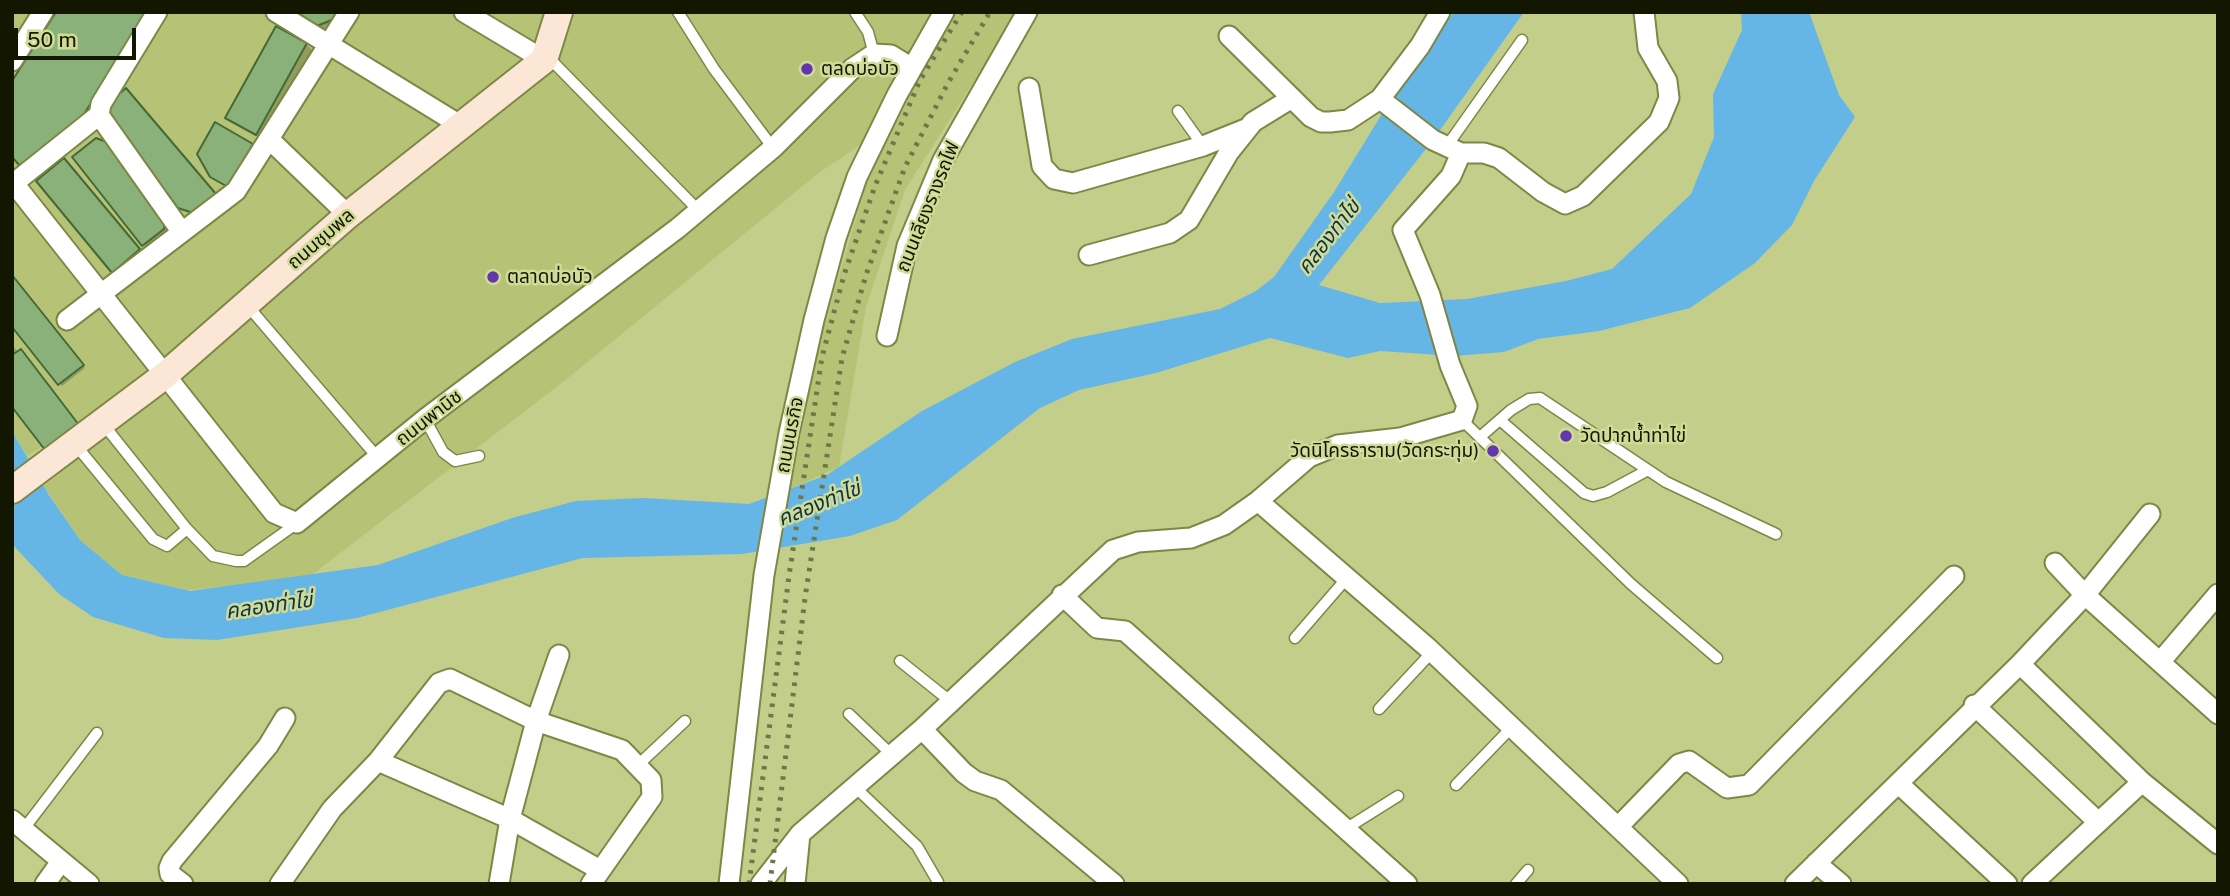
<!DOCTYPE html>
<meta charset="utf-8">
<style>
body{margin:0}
#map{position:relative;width:2230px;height:896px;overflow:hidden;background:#c2ce8a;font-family:"Public Sans",sans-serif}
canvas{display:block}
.frame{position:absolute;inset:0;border:14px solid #131600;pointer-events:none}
.scale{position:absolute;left:14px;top:28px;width:122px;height:32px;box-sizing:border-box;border:4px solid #131600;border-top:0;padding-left:9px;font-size:21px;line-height:24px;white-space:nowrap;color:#131600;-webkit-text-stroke:5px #cfdb97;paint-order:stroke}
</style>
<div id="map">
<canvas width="2230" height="896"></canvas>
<div class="frame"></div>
<div class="scale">50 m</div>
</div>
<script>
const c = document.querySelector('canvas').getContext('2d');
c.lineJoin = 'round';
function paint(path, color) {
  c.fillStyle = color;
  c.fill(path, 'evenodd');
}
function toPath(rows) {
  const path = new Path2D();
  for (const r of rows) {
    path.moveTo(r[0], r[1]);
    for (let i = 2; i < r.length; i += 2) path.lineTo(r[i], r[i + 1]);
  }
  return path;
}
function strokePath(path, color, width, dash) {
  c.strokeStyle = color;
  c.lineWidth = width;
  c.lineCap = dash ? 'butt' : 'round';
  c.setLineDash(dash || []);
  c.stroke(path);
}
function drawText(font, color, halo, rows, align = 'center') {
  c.font = font + ' "Public Sans","Noto Sans Thai",sans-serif';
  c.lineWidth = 5;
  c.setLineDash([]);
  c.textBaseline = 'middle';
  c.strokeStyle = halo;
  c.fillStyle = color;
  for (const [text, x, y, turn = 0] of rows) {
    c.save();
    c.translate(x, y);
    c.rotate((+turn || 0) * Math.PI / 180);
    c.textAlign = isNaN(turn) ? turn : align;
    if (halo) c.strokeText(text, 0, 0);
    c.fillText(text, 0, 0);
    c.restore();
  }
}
const built = toPath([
 [12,12,550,12,540,49,145,382,27,456,12,431],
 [573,12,938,12,862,144,820,172,563,382,313,574,263,583,186,590,122,575,80,540,44,486,547,67],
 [953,12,1018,12,905,190,866,307,839,467,790,489,818,347,869,175]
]);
const water = toPath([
 [1454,12,1524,12,1433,140,1319,285,1380,303,1467,299,1566,281,1612,269,1691,194,1714,137,1713,94,1742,30,1741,12,1809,12,1839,95,1855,117,1814,181,1792,225,1755,263,1690,308,1599,331,1538,339,1504,352,1454,356,1380,351,1348,358,1270,338,1156,373,1079,390,1040,408,897,520,850,536,742,554,583,558,357,618,217,640,164,638,93,617,59,594,12,544,12,431,49,495,80,540,122,575,190,591,378,565,512,518,576,501,643,498,749,504,827,475,922,411,1015,362,1072,339,1220,309,1256,291,1274,277,1334,192,1399,86]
]);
const shadow = toPath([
 [297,12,347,12,339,24,325,31],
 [306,44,312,50,262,139,227,117],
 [74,158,171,225,169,235,149,251],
 [69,166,145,256,119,277,39,182],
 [12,277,85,368,62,386,12,324],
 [12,345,19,353,12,375]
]);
const building = toPath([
 [56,12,148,12,81,119,20,166,12,157,12,81,56,12],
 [297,12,338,12,334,19,317,26,297,12],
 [276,26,307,43,256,135,225,118,276,26],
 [126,88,216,194,193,213,178,208,108,117,106,105,126,88],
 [215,122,253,144,228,187,210,177,197,154,215,122],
 [96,138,107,142,166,218,164,229,142,246,72,157,96,138],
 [64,158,140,249,112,273,36,181,64,158],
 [12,275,84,365,58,385,12,327,12,275],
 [21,349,79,425,45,450,12,407,12,355,21,349]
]);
const service = toPath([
 [678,12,714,69,773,148],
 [855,12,868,32,874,54],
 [544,60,555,64,698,210],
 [1178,111,1203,146],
 [1447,146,1522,40],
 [247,305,378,458],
 [425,419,443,452,455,461,479,456],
 [1462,420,1631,584,1717,658],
 [1500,420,1584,493,1593,496,1607,492,1648,470],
 [1480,437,1511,410,1529,399,1540,398,1666,482,1776,534],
 [74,443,153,539,167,546,187,529,104,425],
 [187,529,213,556,236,561,244,561,296,524],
 [1295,638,1346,579],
 [900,661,950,701],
 [1379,709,1432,652],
 [849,714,892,755],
 [638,765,685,721],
 [1456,785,1512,727],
 [856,788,917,846,938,882],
 [1347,828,1398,796],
 [23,830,97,733],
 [1516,884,1528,870]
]);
const minor = toPath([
 [157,12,101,104,99,115,181,231],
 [276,12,460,125],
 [464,12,544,60],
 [1229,36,1311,117,1321,122,1330,122,1348,120,1380,99,1420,46,1440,12],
 [12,61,43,12],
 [1029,88,1042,166,1054,179,1073,183,1203,146,1248,128],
 [1380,99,1433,140,1461,153,1484,153,1499,158,1543,192,1565,204,1583,196,1659,122,1669,98,1667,81,1648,48,1644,12],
 [269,139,348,215],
 [12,181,274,513,297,523,425,419,678,228,773,148,853,68,874,54,891,55,912,68],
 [14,183,99,115],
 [1089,255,1170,233,1189,220,1229,152,1253,122,1292,98],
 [67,320,236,191,349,12],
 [887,336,907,246,943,160,1027,12],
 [1258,501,1428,648,1678,884],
 [2055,563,2085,595,2218,714],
 [1062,595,1097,628,1125,631,1407,884],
 [2160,662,2218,594],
 [2020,664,2142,782,2218,844],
 [1974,705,2097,821],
 [922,729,964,773,975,781,1001,790,1114,884],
 [378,761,510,819,600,870],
 [1899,784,2007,884],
 [12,820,89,884],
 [1618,827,1679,764,1689,761,1727,788,1749,785,1954,576],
 [1816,863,1841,884],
 [45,884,60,863],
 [183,884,170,874,169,868,172,861,268,746,285,718],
 [280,884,332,809,378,761,439,683,450,679,536,721,622,750,651,780,652,797,591,884],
 [499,884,510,819,536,721,559,655],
 [729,884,764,575,789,433,814,320,836,238,857,177,897,95,944,12],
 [761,884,800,834,922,729,1113,550,1138,542,1191,538,1224,525,1258,501,1309,457,1338,445,1400,438,1462,420,1467,406,1450,365,1430,295,1403,230,1451,176,1461,153],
 [795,884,800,834],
 [1795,884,2020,664,2085,595,2150,514],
 [2032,884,2142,782]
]);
const secondary = toPath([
 [12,490,164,376,348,215,544,60,559,12]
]);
const rail = toPath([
 [749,884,789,576,822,357,844,275,875,186,920,80,962,12],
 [770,884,805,598,842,358,866,275,905,167,948,83,990,12]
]);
const markers = [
 [807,69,7,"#6436ad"],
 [493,277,7,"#6436ad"],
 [1566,436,7,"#6436ad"],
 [1493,451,7,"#6436ad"]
];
const poiNames = [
 ["ตลดบ่อบัว",821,69],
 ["ตลาดบ่อบัว",507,277],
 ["วัดปากน้ำท่าไข่",1580,436],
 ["วัดนิโครธาราม(วัดกระทุ่ม)",1479,451,"right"]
];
const streetNames = [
 ["ถนนเลียงรางรถไฟ",928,207,-68],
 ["ถนนชุมพล",321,239,-41],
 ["ถนนพานิช",429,418,-38],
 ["ถนนนรกิจ",790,435,-79]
];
const waterNames = [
 ["คลองท่าไข่",1329,237,-52],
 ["คลองท่าไข่",819,504,-22],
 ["คลองท่าไข่",269,606,-8]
];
paint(built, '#b6c377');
paint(water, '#65b6e6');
paint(shadow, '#0003');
paint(building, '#8ab179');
strokePath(building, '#456934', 2);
strokePath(service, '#7d8746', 13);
strokePath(minor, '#7d8746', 23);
strokePath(secondary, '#7d8746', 30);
strokePath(service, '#fff', 10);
strokePath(minor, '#fff', 19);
strokePath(secondary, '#fce7d7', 26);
strokePath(rail, '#6f7749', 5, [3.5, 7]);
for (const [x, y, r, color] of markers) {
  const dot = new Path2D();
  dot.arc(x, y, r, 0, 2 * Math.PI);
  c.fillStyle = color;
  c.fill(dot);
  strokePath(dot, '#cfdb97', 2.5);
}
drawText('19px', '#131600', '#cfdb97', poiNames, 'left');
drawText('19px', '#131600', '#cfdb97', streetNames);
drawText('italic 21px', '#0e3246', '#cfdb97', waterNames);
</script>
